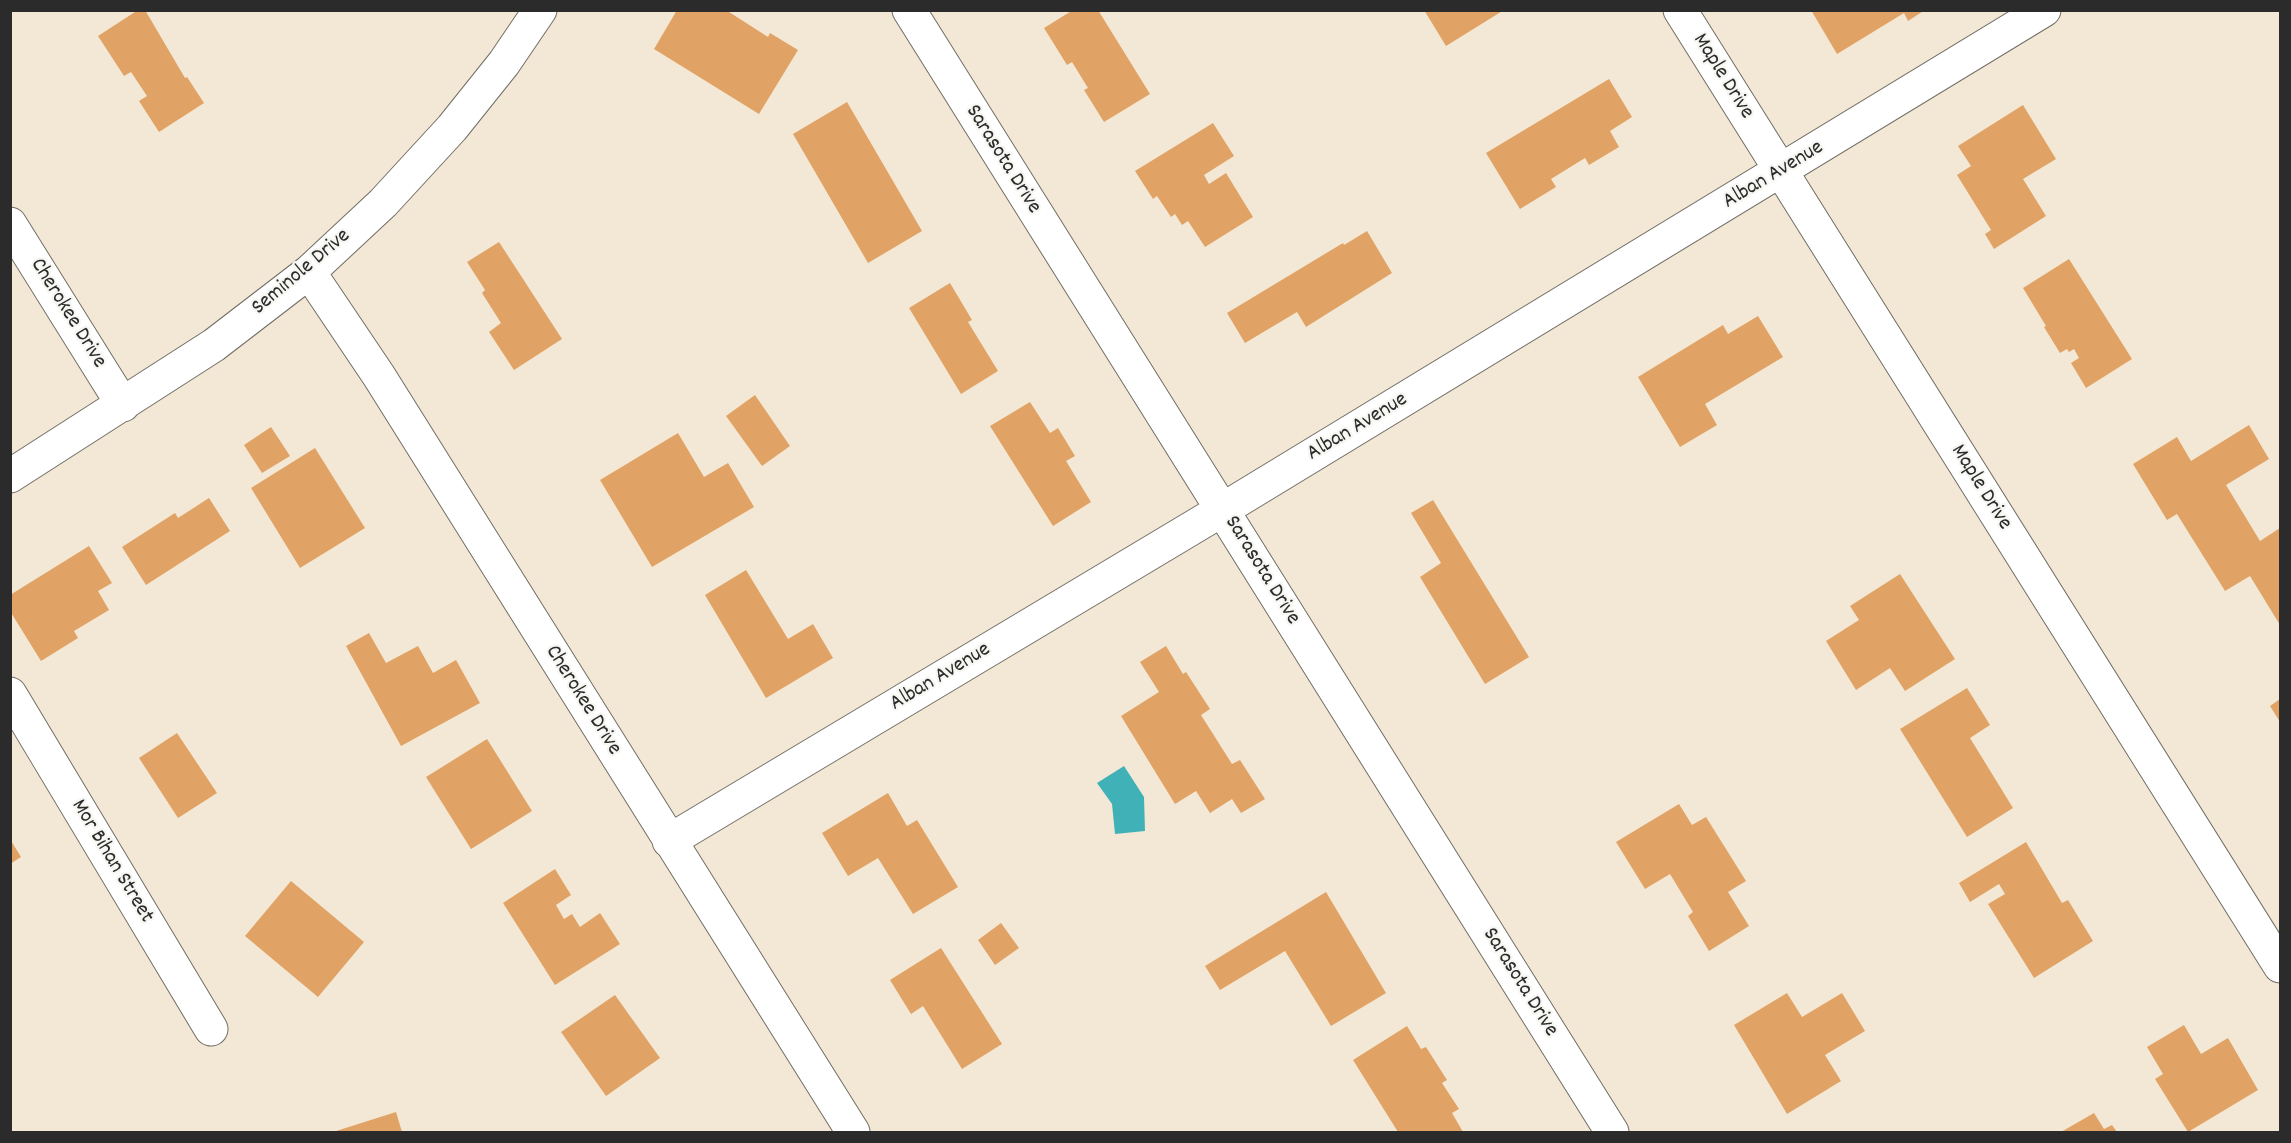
<!DOCTYPE html>
<style>
body{margin:0}
#map{position:relative;width:2291px;height:1143px;overflow:hidden;background:#f3e8d5;font-family:Dekko,sans-serif}
canvas{display:block}
.frame{position:absolute;inset:0;border:12px solid #2b2b2b;pointer-events:none}
</style>
<div id="map">
<canvas width="2291" height="1143"></canvas>
<div class="frame"></div>
</div>
<script>
const c = document.querySelector('canvas').getContext('2d');
c.lineJoin = 'round';
function paint(path, color) {
  c.fillStyle = color;
  c.fill(path, 'evenodd');
}
function toPath(rows) {
  const path = new Path2D();
  for (const r of rows) {
    path.moveTo(r[0], r[1]);
    for (let i = 2; i < r.length; i += 2) path.lineTo(r[i], r[i + 1]);
  }
  return path;
}
function strokePath(path, color, width, dash) {
  c.strokeStyle = color;
  c.lineWidth = width;
  c.lineCap = dash ? 'butt' : 'round';
  c.setLineDash(dash || []);
  c.stroke(path);
}
function drawText(font, color, halo, rows, align = 'center') {
  c.font = font + ' Dekko,sans-serif';
  c.lineWidth = 4.5;
  c.setLineDash([]);
  c.textBaseline = 'middle';
  c.strokeStyle = halo;
  c.fillStyle = color;
  for (const [text, x, y, turn = 0] of rows) {
    c.save();
    c.translate(x, y);
    c.rotate((+turn || 0) * Math.PI / 180);
    c.textAlign = isNaN(turn) ? turn : align;
    if (halo) c.strokeText(text, 0, 0);
    c.fillText(text, 0, 0);
    c.restore();
  }
}
const water = toPath([
 [1124,766,1144,797,1145,831,1115,834,1112,804,1097,783]
]);
const building = toPath([
 [138,10,145,10,185,78,187,77,204,103,159,132,139,101,147,96,131,72,124,76,98,36],
 [677,10,726,10,768,37,770,33,798,50,759,114,654,49],
 [1073,10,1098,10,1150,94,1104,122,1084,90,1088,88,1072,62,1067,65,1044,28],
 [1424,10,1504,10,1446,46],
 [1811,10,1925,10,1908,21,1904,13,1837,54],
 [1609,79,1632,117,1610,131,1619,147,1589,165,1585,158,1551,179,1556,187,1520,209,1486,153],
 [847,102,922,231,868,263,793,134],
 [2023,105,2056,159,2023,179,2046,216,1994,249,1985,234,1991,230,1957,175,1971,166,1958,146],
 [1213,123,1234,156,1204,175,1209,184,1226,173,1253,217,1205,247,1188,221,1182,225,1175,214,1171,217,1157,196,1153,199,1135,171],
 [1367,231,1392,273,1306,327,1297,312,1245,343,1227,313,1343,243,1344,245],
 [499,242,562,339,514,370,489,332,501,323,482,293,485,290,467,262],
 [2069,259,2132,359,2086,388,2071,363,2079,358,2074,349,2069,352,2067,349,2060,353,2044,327,2046,326,2023,288],
 [950,283,972,320,968,322,998,371,961,394,909,308],
 [1758,316,1783,357,1705,404,1717,425,1680,447,1638,377,1723,325,1728,334],
 [755,395,790,446,762,466,726,416],
 [1030,402,1050,433,1058,428,1075,456,1066,461,1091,502,1053,526,990,426],
 [2249,425,2269,459,2226,485,2260,541,2280,528,2280,625,2250,576,2225,591,2177,514,2167,520,2133,464,2177,437,2191,461],
 [271,427,290,456,262,473,244,445],
 [678,433,704,477,728,463,754,507,652,567,600,480],
 [315,448,365,528,300,568,251,488],
 [209,498,230,531,146,585,122,547,175,513,178,518],
 [1433,500,1529,657,1485,684,1420,577,1441,563,1411,513],
 [89,546,112,583,98,591,109,610,74,631,78,638,41,661,10,611,10,595],
 [746,570,788,639,813,624,833,658,766,698,705,595],
 [1900,574,1955,659,1905,691,1890,668,1856,690,1826,641,1859,620,1850,606],
 [369,633,386,663,418,646,433,673,456,660,480,703,401,746,346,646],
 [1166,646,1183,674,1186,672,1210,709,1201,715,1232,764,1240,760,1265,799,1241,813,1232,799,1210,813,1196,791,1175,804,1121,716,1159,692,1140,662],
 [1967,688,1990,725,1970,738,2013,808,1967,837,1900,729],
 [2280,699,2280,722,2270,706],
 [177,733,217,793,178,818,139,758],
 [487,739,532,811,471,849,426,777],
 [888,793,907,826,917,820,958,887,913,914,878,858,848,876,822,833],
 [1679,804,1692,825,1706,817,1746,881,1728,892,1749,926,1709,951,1688,916,1693,912,1670,874,1645,889,1616,842],
 [10,839,21,857,10,864],
 [2026,842,2062,903,2068,900,2093,941,2034,978,1988,904,2005,894,1999,884,1970,902,1959,883],
 [555,869,571,895,556,905,564,919,572,914,580,927,600,913,620,944,555,985,503,903],
 [291,881,364,942,318,997,245,936],
 [1326,892,1386,993,1331,1026,1285,951,1220,990,1205,966],
 [1001,923,1019,948,995,965,978,940],
 [941,948,1002,1044,962,1069,923,1006,911,1014,890,980],
 [1787,993,1802,1017,1842,993,1865,1031,1825,1055,1841,1081,1787,1114,1734,1025],
 [615,995,660,1058,606,1096,561,1032],
 [2184,1025,2201,1054,2228,1038,2258,1090,2188,1132,2155,1079,2163,1074,2147,1047],
 [1407,1026,1421,1049,1426,1047,1447,1080,1442,1083,1459,1109,1452,1113,1463,1132,1398,1132,1353,1060],
 [396,1112,402,1132,333,1132],
 [2094,1113,2104,1129,2112,1125,2117,1132,2061,1132]
]);
const minor = toPath([
 [909,10,1612,1132],
 [1680,10,2280,966],
 [10,224,123,405],
 [309,272,379,376,853,1132],
 [10,476,214,345,309,272,383,203,452,128,504,63,540,10],
 [10,694,211,1029],
 [669,841,1222,510,2044,10]
]);
const streetNames = [
 ["Maple Drive",1722,77,58],
 ["Sarasota Drive",1002,160,58],
 ["Alban Avenue",1774,176,-31],
 ["Seminole Drive",302,273,-40],
 ["Cherokee Drive",67,314,58],
 ["Alban Avenue",1358,428,-31],
 ["Maple Drive",1980,488,58],
 ["Sarasota Drive",1261,571,58],
 ["Alban Avenue",941,678,-31],
 ["Cherokee Drive",582,701,58],
 ["Mor Bihan Street",111,862,59],
 ["Sarasota Drive",1519,983,58]
];
paint(water, '#41b1b8');
paint(building, '#e0a365');
strokePath(minor, '#716d66', 35);
strokePath(minor, '#fff', 33);
drawText('22px', '#2b2b2b', '#f6f6f2', streetNames);
</script>
